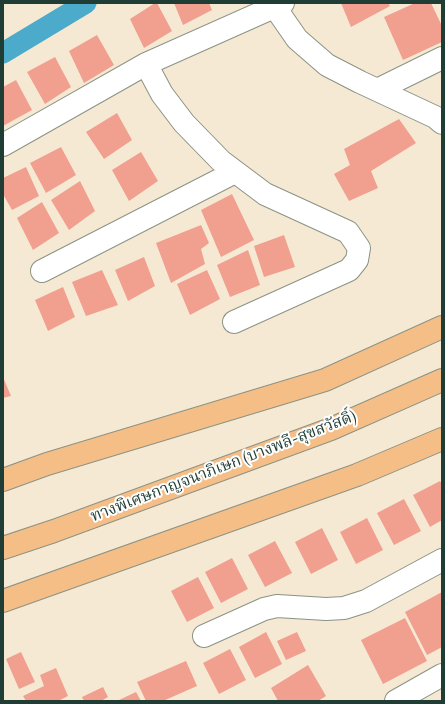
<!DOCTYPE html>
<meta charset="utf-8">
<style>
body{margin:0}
#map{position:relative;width:445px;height:704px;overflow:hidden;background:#f6e9d4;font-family:Vollkorn,serif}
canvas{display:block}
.frame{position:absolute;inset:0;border:4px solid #1f3d34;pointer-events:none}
</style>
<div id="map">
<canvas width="445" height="704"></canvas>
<div class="frame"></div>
</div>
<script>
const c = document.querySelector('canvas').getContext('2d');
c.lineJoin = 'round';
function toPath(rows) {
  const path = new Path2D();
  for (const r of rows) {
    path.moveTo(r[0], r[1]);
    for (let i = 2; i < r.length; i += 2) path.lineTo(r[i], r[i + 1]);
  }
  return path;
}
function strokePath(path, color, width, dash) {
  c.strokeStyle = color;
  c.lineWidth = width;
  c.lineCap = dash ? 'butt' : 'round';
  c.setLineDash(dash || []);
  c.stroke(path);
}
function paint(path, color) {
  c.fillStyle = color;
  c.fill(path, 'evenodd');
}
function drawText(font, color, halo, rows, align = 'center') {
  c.font = font + ' Vollkorn,"Noto Serif Thai",serif';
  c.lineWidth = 4;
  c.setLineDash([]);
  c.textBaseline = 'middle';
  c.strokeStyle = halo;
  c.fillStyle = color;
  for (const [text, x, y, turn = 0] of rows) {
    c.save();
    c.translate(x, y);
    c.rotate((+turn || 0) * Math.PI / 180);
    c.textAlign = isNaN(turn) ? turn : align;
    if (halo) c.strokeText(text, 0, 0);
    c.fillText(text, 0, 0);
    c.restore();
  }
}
const canal = toPath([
 [3,53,86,3]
]);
const building = toPath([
 [155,3,157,3,172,31,144,48,130,19],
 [174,3,209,3,212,10,183,25],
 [341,3,388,3,390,6,351,27],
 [415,3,431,3,442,26,442,42,403,60,384,17],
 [97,35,114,65,84,83,69,51],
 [55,57,71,87,45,104,27,72],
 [16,80,32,110,3,126,3,87],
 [117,113,132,140,104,159,86,132],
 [399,119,416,143,371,171,378,188,349,201,334,174,350,165,344,149],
 [61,147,76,175,46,193,30,163],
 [141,152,158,181,129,201,112,170],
 [26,167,39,196,12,210,3,194,3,178],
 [80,181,95,211,69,230,51,200],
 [232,194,254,240,221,257,201,210],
 [42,202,59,233,33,250,17,218],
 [201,225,209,243,201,249,205,264,171,283,156,243],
 [284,235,295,267,264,277,254,246],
 [248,250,260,285,230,297,217,265],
 [144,257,155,286,128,301,115,270],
 [102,270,118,305,86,316,72,282],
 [207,270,220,299,190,315,177,284],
 [63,287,75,317,48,331,35,300],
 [3,377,11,396,3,398],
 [440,481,442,484,442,520,430,527,413,495],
 [404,499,421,531,394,545,377,513],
 [367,518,383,550,356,564,340,532],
 [322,528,338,560,311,574,295,542],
 [275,541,292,573,265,587,248,555],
 [232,558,248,589,221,603,205,572],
 [198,577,214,608,187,622,171,591],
 [442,592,442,647,427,655,405,612],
 [405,618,427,661,383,684,361,640],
 [266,632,282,664,255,678,239,647],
 [297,632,306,651,286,660,277,641],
 [230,649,246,680,219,694,203,663],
 [21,652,35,682,19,689,6,659],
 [186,661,197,686,163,701,146,701,137,682],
 [308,665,326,696,318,701,278,701,271,688],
 [56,668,68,696,58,701,26,701,23,696,44,686,40,675],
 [103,687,108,697,101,701,84,701,82,697],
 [136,692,141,701,120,701,119,700]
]);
const minor = toPath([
 [272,3,297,39,327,65,360,82,435,117,442,123],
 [146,64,162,94,184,123,221,161,265,194,348,232,359,248,357,260,349,270,234,322],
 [377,90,442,58],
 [3,145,146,64,283,3],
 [42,271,235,172],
 [204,636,264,609,277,606,326,609,344,608,366,601,442,560],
 [396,701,442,675]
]);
const highway = toPath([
 [3,480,47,464,325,380,442,327],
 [3,548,54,531,331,429,442,380],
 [3,601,357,475,442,439]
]);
const streetNames = [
 ["ทางพิเศษกาญจนาภิเษก (บางพลี-สุขสวัสดิ์)",224,468,-21]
];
strokePath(canal, '#4caacb', 21);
paint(building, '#f19f8e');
strokePath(minor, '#8a9384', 24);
strokePath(highway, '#8a9384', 24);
strokePath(minor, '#fff', 22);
strokePath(highway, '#f6be87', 22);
drawText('16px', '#1f3d34', '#fff', streetNames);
</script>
